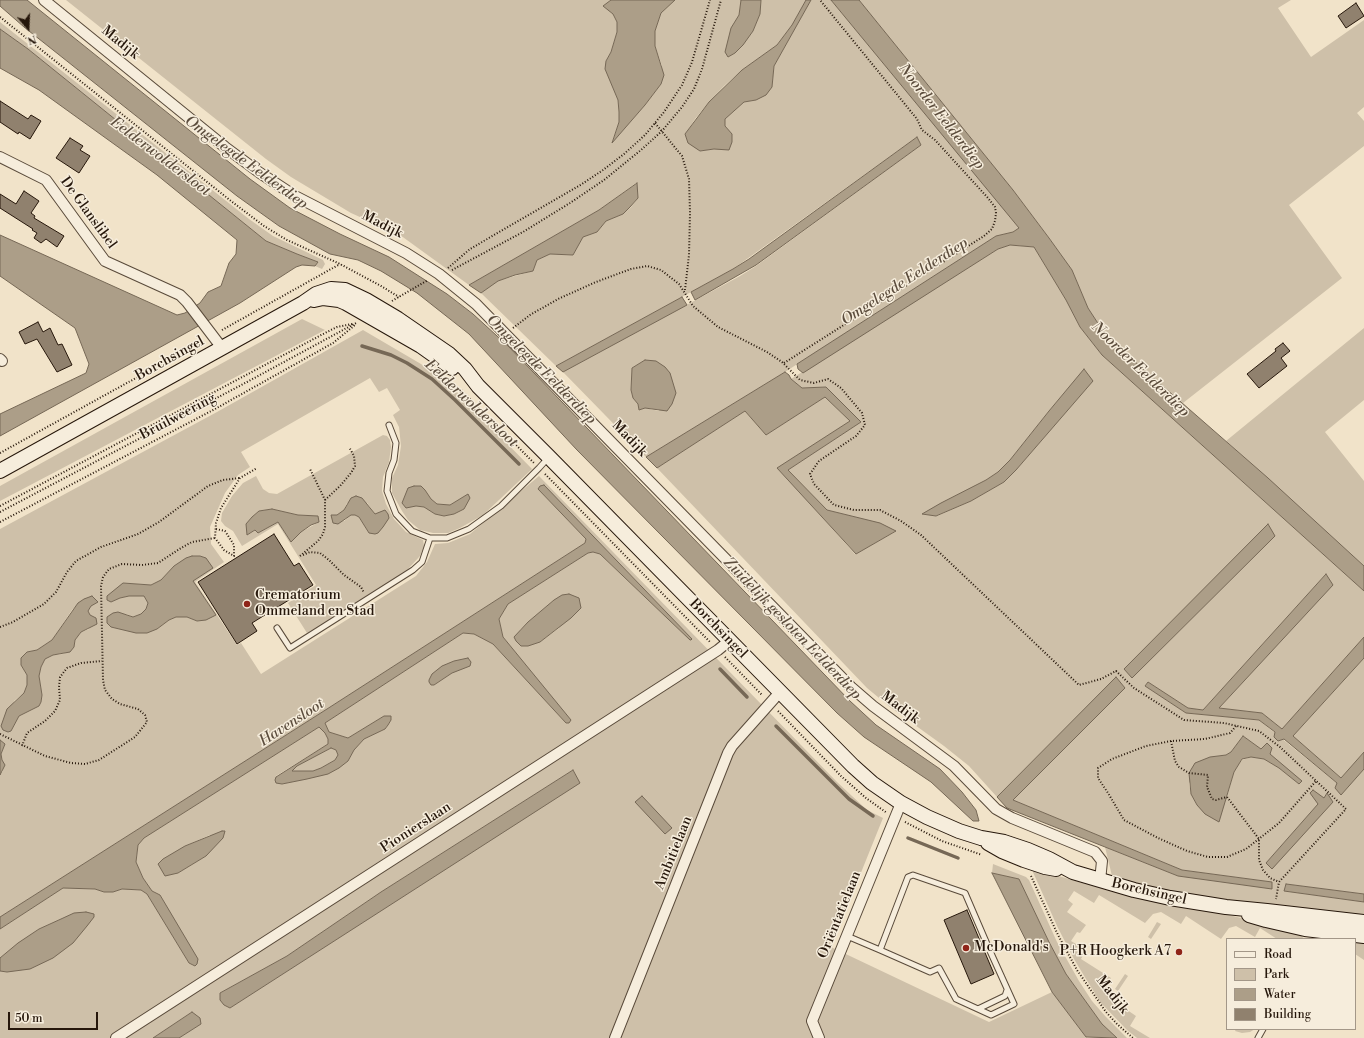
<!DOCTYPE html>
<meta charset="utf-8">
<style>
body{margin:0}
#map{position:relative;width:1364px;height:1038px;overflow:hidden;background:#f1e3c9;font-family:"Libre Bodoni",serif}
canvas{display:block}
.legend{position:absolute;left:1226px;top:938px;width:130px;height:92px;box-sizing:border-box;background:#f6eddc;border:1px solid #a39788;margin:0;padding:5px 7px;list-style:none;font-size:12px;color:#26170b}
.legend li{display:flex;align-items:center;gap:8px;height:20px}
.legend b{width:20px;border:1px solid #a39788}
.north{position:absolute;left:8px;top:8px;width:40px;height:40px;-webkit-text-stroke:3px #f6eddc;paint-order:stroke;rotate:161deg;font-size:11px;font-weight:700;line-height:16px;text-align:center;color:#26170b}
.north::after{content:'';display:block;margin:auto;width:14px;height:18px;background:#26170b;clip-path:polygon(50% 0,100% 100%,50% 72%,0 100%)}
.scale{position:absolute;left:8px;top:1012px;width:90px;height:18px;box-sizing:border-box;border:2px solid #26170b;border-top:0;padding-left:5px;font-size:12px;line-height:14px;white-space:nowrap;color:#26170b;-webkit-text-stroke:3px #f6eddc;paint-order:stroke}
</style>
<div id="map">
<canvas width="1364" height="1038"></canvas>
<ul class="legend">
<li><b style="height:5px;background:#f6eddc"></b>Road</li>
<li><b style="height:11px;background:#cec0a9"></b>Park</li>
<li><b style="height:11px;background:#ac9e88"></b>Water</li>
<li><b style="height:11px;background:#90816e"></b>Building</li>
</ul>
<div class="north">N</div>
<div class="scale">50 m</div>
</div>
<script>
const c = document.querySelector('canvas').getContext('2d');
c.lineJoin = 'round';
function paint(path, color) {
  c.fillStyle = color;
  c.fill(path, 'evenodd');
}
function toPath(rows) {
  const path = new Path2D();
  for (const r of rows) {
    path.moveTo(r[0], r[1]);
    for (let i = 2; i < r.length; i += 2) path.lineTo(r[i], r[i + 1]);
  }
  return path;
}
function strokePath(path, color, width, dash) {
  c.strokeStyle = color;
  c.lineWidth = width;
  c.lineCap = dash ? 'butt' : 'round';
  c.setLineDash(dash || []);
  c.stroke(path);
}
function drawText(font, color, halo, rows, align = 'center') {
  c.font = font + ' "Libre Bodoni",serif';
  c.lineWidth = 3;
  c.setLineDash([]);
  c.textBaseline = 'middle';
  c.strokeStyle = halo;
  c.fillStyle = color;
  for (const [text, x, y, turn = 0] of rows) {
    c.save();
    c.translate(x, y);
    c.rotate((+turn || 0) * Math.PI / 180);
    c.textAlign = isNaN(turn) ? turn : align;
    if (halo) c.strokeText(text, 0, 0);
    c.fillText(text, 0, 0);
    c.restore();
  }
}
const green = toPath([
 [66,0,611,0,604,6,613,14,617,22,617,32,611,52,606,61,618,100,619,112,619,122,612,142,645,105,661,84,662,66,655,46,655,31,661,13,675,0,741,0,739,15,737,20,734,23,728,57,735,53,753,31,760,14,761,0,806,0,792,25,777,45,742,70,724,86,709,102,695,119,685,135,700,151,714,149,732,135,725,126,724,119,744,102,756,100,772,87,774,66,811,0,831,0,1020,228,1013,232,996,236,785,372,646,457,563,372,740,276,756,266,921,145,917,137,733,269,556,366,481,293,497,281,533,271,537,260,550,254,573,255,583,237,597,232,606,221,623,214,631,207,638,198,636,183,599,210,469,285,400,235,351,213,291,177,266,159],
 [645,360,659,411,645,408,639,410,638,404,633,398,631,390,632,368],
 [859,0,1291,0,1278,8,1311,57,1364,20,1364,107,1357,113,1364,121,1364,146,1289,205,1342,278,1183,403,1118,347,1101,328,1088,308,1072,270,1049,238,1013,190],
 [0,22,249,219,273,236,323,260,325,264,322,269,315,266,318,262,297,254,266,241,28,49,0,29],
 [1010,245,1034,247,1066,300,1080,327,1102,355,1364,591,1364,637,1282,729,1262,713,1219,708,1332,585,1326,574,1203,710,1188,708,1148,682,1145,686,1186,713,1259,720,1338,784,1335,788,1341,794,1364,769,1364,894,1286,884,1285,891,1364,902,1364,918,1196,896,1156,888,1118,879,1112,876,1105,847,1178,876,1272,882,1182,870,1013,800,1125,688,1116,678,997,797,969,766,944,746,890,707,867,688,657,468,745,411,766,435,825,397,850,421,778,468,855,554,895,532,862,519,827,510,788,470,861,422,826,387,802,388,791,379,998,249],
 [1084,370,1092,381,1016,470,1004,482,971,501,937,516,923,514,986,480,998,472,1010,460,1049,411],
 [1275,535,1132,677,1124,669],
 [1243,736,1261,749,1299,784,1279,768,1264,759,1251,757,1242,760,1238,765,1234,772,1227,797,1197,805,1191,794,1189,783,1218,756,1226,755,1231,752],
 [1327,794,1333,802,1266,863,1324,798],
 [302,319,325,330,0,501,0,486],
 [1364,328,1364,400,1325,432,1364,481,1364,566,1226,441],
 [363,330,421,364,458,393,532,469,483,515,460,528,448,533,433,533,420,530,408,520,402,511,392,493,392,478,398,465,401,446,399,427,393,415,400,410,387,388,379,392,370,378,241,452,250,467,238,475,225,493,210,527,211,544,224,562,195,582,237,645,241,643,261,674,416,576,427,562,435,544,448,543,470,534,539,476,837,782,867,810,883,818,831,947,989,1022,1052,992,1087,1038,179,1038,201,1024,192,1012,153,1038,0,1038,0,971,7,972,66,917,39,929,0,958,0,929,63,888,95,889,104,892,113,892,122,889,141,890,147,894,189,963,195,966,197,964,160,895,152,891,143,878,136,862,138,845,144,838,319,727,325,733,328,739,328,744,276,776,282,784,291,782,348,761,354,750,364,739,385,729,388,725,391,720,391,716,384,716,348,738,329,732,325,723,463,633,474,634,493,644,566,723,569,723,570,720,503,637,499,619,508,604,588,553,593,552,600,554,690,640,691,640,692,639,596,539,538,489,586,539,585,543,327,709,0,917,0,775,3,771,1,754,5,744,0,740,0,529,217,412],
 [425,490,431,499,437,504,450,505,467,495,464,509,454,514,444,516,435,514,424,507,416,506],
 [192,556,200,556,206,558,193,581,216,615,197,621,187,617,176,617,169,620,157,629,120,629,111,627,126,614,133,617,141,614,146,609,148,603,145,596,129,596,120,598,111,602,123,583,151,585,161,580,174,566],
 [84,599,91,606,88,611,90,615,89,629,81,632,75,640,74,647,63,654,53,655,45,659,41,667,39,676,42,695,41,702,39,706,19,716,11,731,14,701,24,693,27,685,27,675,21,665,27,652,37,650,52,640,72,610],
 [554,600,559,628,540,642,520,630],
 [454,661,452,673,434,685],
 [573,770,579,783,230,1008,224,1005,220,993,287,956,381,892],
 [210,835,206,856,178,873,185,846],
 [383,435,387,436,390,440,391,447,389,462,383,477,382,491,386,504,394,519,406,532,423,540,424,546,420,556,408,569,307,633,288,603,316,585,278,524,242,546,233,531,225,526,221,521,222,513,232,496,243,483,256,476,263,489,269,493,277,494],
 [347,503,367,503,375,514,380,513,369,533,359,517,355,515,351,515,344,521,331,515,337,515,344,510],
 [272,509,298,515,317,516,319,522,301,532,291,542,278,522,258,533,256,530,247,535,247,524,252,517,259,511],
 [1364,658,1364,752,1341,778,1293,736],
 [331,748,336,750,338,755,336,759,321,768,313,771,292,771,297,766],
 [993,864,1026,877,1029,880,1057,942,1079,981,1092,1001,1106,1017,1127,1038,1117,1038,1102,1024,1066,974,1049,942,1019,879,992,873],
 [1032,870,1041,871,1118,893,1213,911,1245,919,1300,934,1304,939,1277,939,1260,928,1255,937,1236,926,1229,928,1221,939,1186,916,1181,924,1161,912,1153,914,1145,923,1099,895,1094,903,1074,891,1068,900,1073,904,1067,912,1086,925,1080,933,1077,932,1071,941,1086,950,1081,959,1111,978,1107,988,1109,995,1117,1003,1136,1016,1130,1026,1150,1038,1137,1038,1127,1030,1101,1003,1086,979,1074,959,1058,928],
 [1157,922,1161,924,1151,939,1148,937],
 [1331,937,1344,937,1364,940,1364,960,1355,954,1355,939,1327,939],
 [1125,974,1128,976,1118,991,1115,989],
 [1236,1029,1255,1029,1250,1032,1242,1033,1235,1031]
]);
const water = toPath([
 [0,0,27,0,250,179,290,208,340,234,389,257,447,294,473,314,508,346,850,701,876,725,940,769,962,792,976,810,979,821,973,821,931,782,864,737,837,713,577,450,469,334,417,293,381,271,358,260,330,254,279,226,237,196,24,27,0,6,0,0],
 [611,0,675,0,661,13,655,31,655,46,664,75,661,84,645,105,612,143,619,122,619,112,618,100,605,69,606,61,611,52,617,32,617,22,613,14,603,6,611,0],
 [741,0,761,0,760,14,753,31,743,45,735,53,728,57,725,52,731,28,739,15,741,0],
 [806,0,811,0,774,66,772,87,766,95,756,100,744,102,725,119,725,126,732,134,732,142,729,150,714,149,700,151,688,143,685,134,709,102,742,70,777,45,792,25,806,0],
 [831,0,859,0,1013,190,1049,238,1072,270,1088,308,1101,328,1118,347,1268,478,1364,566,1364,591,1102,355,1080,327,1066,300,1034,247,1010,245,998,249,803,373,798,369,797,364,996,236,1013,232,1019,228,831,0],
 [0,29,28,49,266,241,297,254,318,262,315,266,302,265,296,267,240,303,0,436,0,414,86,373,89,364,75,328,0,276,0,235,177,315,185,313,200,303,208,292,221,286,229,263,236,254,237,240,157,175,39,90,0,68,0,29],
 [917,137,921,145,756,265,695,300,691,292,733,269,749,259,917,137],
 [637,183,638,198,630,207,623,214,606,221,597,232,583,237,573,255,550,254,537,260,533,271,515,275,498,281,481,293,469,285,599,210,637,183],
 [682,297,687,305,563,372,556,366,682,297],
 [645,360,656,361,665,367,670,373,676,393,672,404,667,411,645,408,639,410,638,404,633,398,631,390,632,368,645,360],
 [1084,369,1093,381,1016,470,1004,482,971,501,936,516,922,514,941,503,986,480,998,472,1010,460,1049,411,1084,369],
 [785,372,789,375,791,379,802,388,826,387,861,422,788,470,827,510,880,523,896,531,856,554,777,468,850,421,825,397,766,435,745,411,657,468,646,457,785,372],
 [544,485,692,639,691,640,690,640,600,554,593,552,588,553,508,604,499,619,503,637,571,720,569,723,566,723,493,644,474,634,463,633,325,723,329,732,348,738,384,716,391,716,391,720,388,725,385,729,364,739,354,750,348,761,339,768,328,774,307,779,282,784,276,783,275,780,276,777,328,744,328,739,325,733,319,727,144,838,138,845,136,862,143,878,152,891,160,895,198,959,197,964,195,966,189,963,147,894,141,890,122,889,113,892,104,892,95,889,63,888,0,929,0,917,327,709,585,543,586,539,538,489,540,486,544,485],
 [331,748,336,750,338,755,335,760,321,768,313,771,292,771,297,766,331,748],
 [414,486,421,486,425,490,431,499,437,504,450,505,468,494,470,498,464,509,454,514,444,516,435,514,424,507,416,506,406,508,402,503,408,488,414,486],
 [356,496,362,498,375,514,385,510,388,514,389,518,383,527,378,533,375,534,369,533,359,517,355,515,351,515,338,524,333,523,331,515,337,515,344,510,351,498,356,496],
 [272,509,298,515,318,516,319,522,311,525,301,532,291,542,278,522,258,533,255,530,247,535,246,524,252,517,259,511,272,509],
 [1268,524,1275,536,1132,678,1124,669,1268,524],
 [192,556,200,556,206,558,213,568,193,581,216,615,206,620,197,621,187,617,176,617,169,620,157,629,147,633,136,633,111,627,107,623,107,617,113,613,118,612,133,617,141,614,146,609,148,603,144,596,129,596,120,598,111,602,107,600,107,596,123,583,151,585,161,580,174,566,186,558,192,556],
 [1326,574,1333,585,1219,708,1262,713,1282,729,1364,637,1364,658,1293,736,1341,778,1364,752,1364,769,1341,795,1335,788,1337,783,1284,739,1278,741,1274,737,1275,732,1259,720,1186,713,1145,686,1148,682,1188,708,1203,710,1326,574],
 [569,594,579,598,581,608,571,618,540,642,528,646,521,646,516,641,514,637,528,622,554,600,562,595,569,594],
 [92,596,98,602,91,606,88,611,90,615,96,618,97,624,81,632,75,640,74,647,70,652,53,655,45,659,41,667,39,676,42,695,41,702,39,706,19,716,11,731,8,732,3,730,1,726,7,709,24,693,27,685,27,675,21,665,21,658,27,652,37,650,52,640,78,603,84,599,92,596],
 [468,658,471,662,470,666,452,673,434,685,431,685,429,682,429,680,432,674,442,666,454,661,468,658],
 [1116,677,1125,688,1013,800,1182,870,1272,882,1272,889,1178,876,1007,808,997,797,1116,677],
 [1243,736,1261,749,1267,743,1272,748,1270,754,1302,781,1299,784,1279,768,1264,759,1251,757,1242,759,1234,772,1219,822,1205,814,1197,805,1191,794,1189,773,1195,763,1210,757,1226,755,1231,752,1243,736],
 [0,740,5,744,1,754,2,760,5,765,0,775,0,740],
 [573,770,580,783,230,1008,224,1005,220,1000,220,993,287,956,381,892,573,770],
 [1313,790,1324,798,1327,793,1333,802,1272,869,1266,863,1318,804,1310,793,1313,790],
 [642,796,672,828,665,834,635,802,642,796],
 [222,831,225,831,223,838,206,856,178,873,165,876,158,864,163,859,185,846,222,831],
 [992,873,1019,879,1049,942,1066,974,1102,1024,1117,1038,1086,1037,1052,992,992,873],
 [1286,884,1364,894,1364,902,1284,891,1286,884],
 [86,912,94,914,94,917,87,926,73,943,53,958,30,969,7,972,0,971,0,958,18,943,39,929,61,919,74,913,86,912],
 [192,1012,200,1018,201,1024,179,1038,153,1038,192,1012]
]);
const stream = toPath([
 [362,346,391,355,407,363,432,379,455,400,519,464],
 [720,669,747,697],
 [776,726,849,799,873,816],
 [908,838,958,858]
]);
const building = toPath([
 [1356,3,1364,16,1346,28,1338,16,1356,3],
 [0,101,28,119,31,115,41,121,30,139,19,132,18,134,0,122,0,101],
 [70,138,83,146,80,150,90,156,79,173,56,158,70,138],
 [24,191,39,201,31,213,35,216,34,218,64,236,57,247,46,239,41,243,34,238,37,233,32,230,33,229,0,208,0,194,16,204,24,191],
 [38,322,43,332,50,328,58,345,62,344,72,365,57,372,37,339,25,344,19,332,38,322],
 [1283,343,1290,351,1281,358,1287,366,1259,388,1247,374,1276,351,1275,349,1283,343],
 [274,534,294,566,299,563,313,585,252,623,257,631,237,644,198,582,274,534],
 [967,910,994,974,971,984,944,920,967,910]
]);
const path = toPath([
 [0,17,231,201,264,226,287,240,340,264,381,286,399,297],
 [655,123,682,156,689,179,690,213,689,255,685,290],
 [448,268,470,249,582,184,603,170,624,154,645,135,664,112,682,85,692,62,710,0],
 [452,270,523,232,570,203,604,180,641,150,662,131,682,107,694,89,702,69,721,0],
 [392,301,428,280],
 [513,328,530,315,558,299,596,282,631,269,647,266,661,270,679,284,693,306,718,327,767,352,782,362,800,380,814,383,828,379,841,388,862,413,865,425,856,436,819,461,810,474,814,484,834,505,854,510,880,510,901,521,921,535,1079,685,1101,679,1116,671,1134,688,1184,720,1224,723,1259,731,1280,747,1346,809,1279,882,1276,899],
 [222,330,340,264],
 [784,363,984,236,992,229,995,221,996,213,995,207,988,198,935,140,922,130,917,119,820,0],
 [449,381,461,390,534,463],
 [0,453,203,341],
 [545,474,710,642],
 [325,500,340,486,351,473,355,466,354,456,349,447],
 [0,506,325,333,337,327,352,324],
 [0,512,247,382,356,323],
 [0,522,215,409,333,343,355,325],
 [216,529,225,531,234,545,234,556,224,550,215,538,216,523,221,508,240,478,257,468],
 [303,555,310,552,320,553,329,560,344,575,361,587,364,593],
 [300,556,318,541,323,534,325,527,325,500,310,469],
 [0,627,13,622,44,604,56,592,67,572,76,561,101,547,138,534,159,522,208,486,223,480,240,478],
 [725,657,762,695],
 [778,711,841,776,866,798,887,813],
 [1236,726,1230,733,1205,739,1171,741,1146,746,1112,759,1098,768,1098,778,1108,793,1124,820,1158,838,1187,851,1208,857,1227,857,1246,849,1279,823,1316,781],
 [0,734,45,756,71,763,85,764,99,760,135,737,147,722,145,715,138,709,120,704,112,699,105,690,103,680,101,586,103,577,109,569,122,564,142,565,158,563,181,548,192,542,215,538],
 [1171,741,1175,761,1179,767,1189,773,1208,775,1207,787,1212,799,1216,800,1227,797,1259,839,1259,860,1263,870,1270,878,1279,882],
 [22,746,27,733,45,721,55,711,60,700,59,687,60,677,67,668,81,663,102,661],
 [905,822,942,841,982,855],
 [1031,876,1058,935,1077,970,1106,1012,1117,1024,1133,1038]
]);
const service = toPath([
 [389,425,396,443,394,460,389,473,387,491,396,514,412,531,430,538],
 [277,628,290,648,413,570,422,562,430,538,447,538,469,529,501,506,539,468,549,457],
 [847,936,880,950,930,972,939,968,956,999,991,1015,1014,1004,990,951,965,893,913,875,908,877,880,950],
 [978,1009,1005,996,1007,990],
 [1258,1038,1263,1029]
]);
const minor = toPath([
 [44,0,225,147,260,173,295,196,406,253,439,274,476,304,851,687,873,706,954,766,996,809,1012,818,1095,852,1102,861,1100,881],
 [0,157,46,180,105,261,180,295,187,302,222,348],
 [0,359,2,361],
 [116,1038,718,650,729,641],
 [615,1038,728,753,732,746,780,692],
 [819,1038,812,1021,901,803]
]);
const secondary = toPath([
 [314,300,323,298,339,300,346,303,421,346,452,368],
 [0,471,303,303,316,294,331,289,345,290,366,300,398,319,449,354,465,369,478,386,549,457,853,766,872,783,901,803,927,817,959,831,981,838,1004,842,1028,850,1049,859,1073,872,1134,890,1170,898,1226,907,1267,911,1364,922],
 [988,843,1002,851,1024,860,1045,867,1056,869],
 [1249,915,1266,920,1305,929,1364,936]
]);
const markers = [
 [247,604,4,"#8f2418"],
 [966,948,4,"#8f2418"],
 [1179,952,4,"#8f2418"]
];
const streetNames = [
 ["Madijk",120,43,39],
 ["De Glanslibel",88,213,54],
 ["Madijk",382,225,27],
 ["Borchsingel",170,359,-29],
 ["Bruilweering",178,417,-28],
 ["Madijk",629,439,46],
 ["Borchsingel",718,629,46],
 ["Madijk",900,708,37],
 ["Pionierslaan",416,828,-33],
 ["Ambitielaan",674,853,-68],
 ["Borchsingel",1149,892,13],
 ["Oriëntatielaan",840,915,-68],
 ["Madijk",1112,995,52]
];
const poiNames = [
 ["Crematorium",255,596],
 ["Ommeland en Stad",255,612],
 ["McDonald's",974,948],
 ["P+R Hoogkerk A7",1171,952,"right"]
];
const waterNames = [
 ["Noorder Eelderdiep",941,117,52],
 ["Eelderwoldersloot",160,157,37],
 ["Omgelegde Eelderdiep",246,163,36],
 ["Omgelegde Eelderdiep",905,282,-33],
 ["Omgelegde Eelderdiep",541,370,45],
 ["Noorder Eelderdiep",1140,370,44],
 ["Eelderwoldersloot",471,404,43],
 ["Zuidelijk gesloten Eelderdiep",792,629,46],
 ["Havensloot",292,723,-33]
];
paint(green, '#cec0a9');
paint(water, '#ac9e88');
strokePath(water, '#766856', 1);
strokePath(stream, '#766856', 3.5);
paint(building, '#90816e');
strokePath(building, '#26170b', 1);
strokePath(service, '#594a3a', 7);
strokePath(minor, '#594a3a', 12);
strokePath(secondary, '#26170b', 16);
strokePath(path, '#26170b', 2, [1, 2]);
strokePath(service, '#f6eddc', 5);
strokePath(minor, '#f6eddc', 10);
strokePath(secondary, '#f6eddc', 14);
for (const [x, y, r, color] of markers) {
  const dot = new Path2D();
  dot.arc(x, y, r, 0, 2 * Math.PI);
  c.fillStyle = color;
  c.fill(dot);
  strokePath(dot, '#f6eddc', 1.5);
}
drawText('14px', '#26170b', '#f6eddc', streetNames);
drawText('14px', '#26170b', '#f6eddc', poiNames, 'left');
drawText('italic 15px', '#5c4d3d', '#f6eddc', waterNames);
</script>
